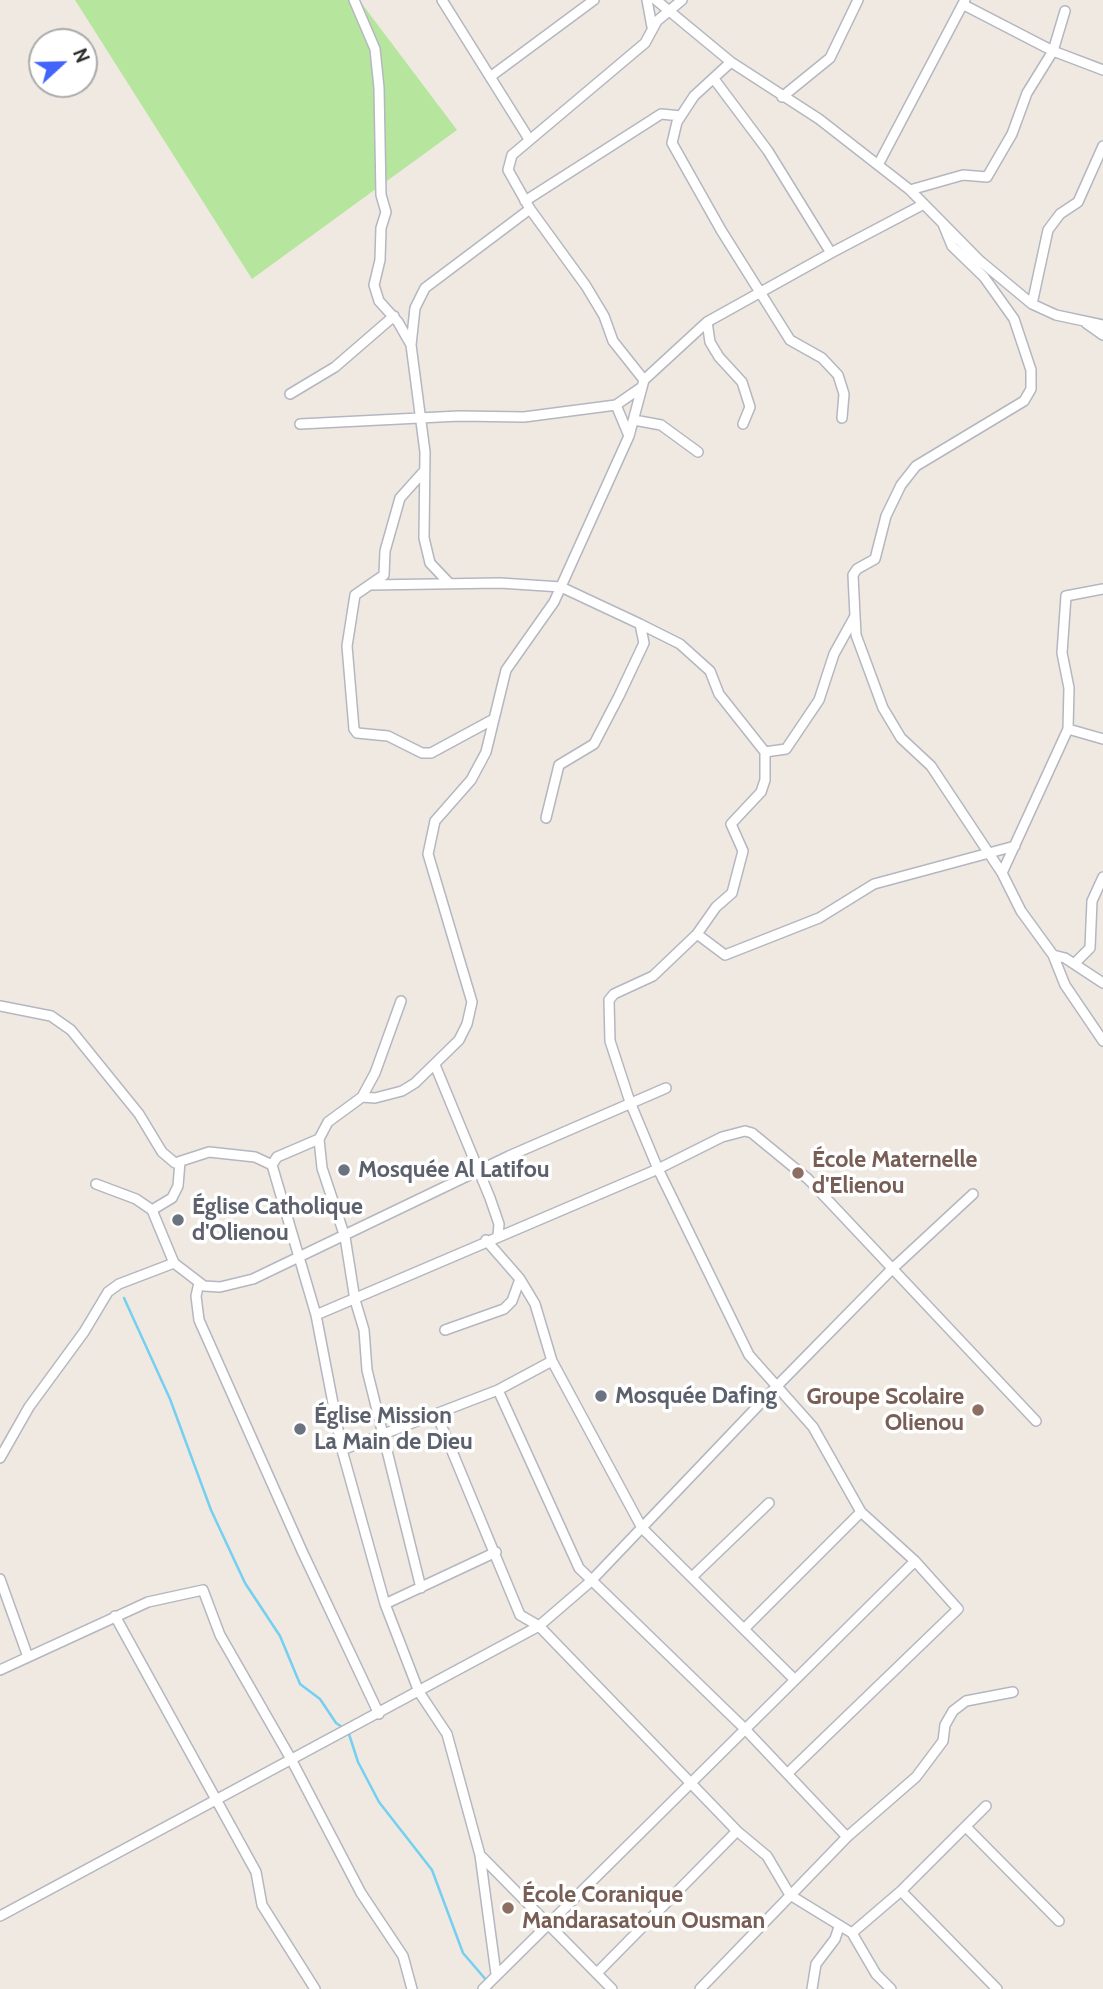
<!DOCTYPE html>
<meta charset="utf-8">
<style>
body{margin:0}
#map{position:relative;width:1103px;height:1989px;overflow:hidden;background:#efe9e1;font-family:Cabin,sans-serif}
canvas{display:block}
.north{position:absolute;left:28px;top:28px;width:70px;height:70px;box-sizing:border-box;background:#fff;border:2px solid #ababab;border-radius:50%;rotate:68deg;font-size:19px;font-weight:700;line-height:28px;text-align:center;color:#2e2e2e}
.north::after{content:'';display:block;margin:auto;width:24px;height:32px;background:#4264fb;clip-path:polygon(50% 0,100% 100%,50% 72%,0 100%)}
</style>
<div id="map">
<canvas width="1103" height="1989"></canvas>
<div class="north">N</div>
</div>
<script>
const c = document.querySelector('canvas').getContext('2d');
c.lineJoin = 'round';
function paint(path, color) {
  c.fillStyle = color;
  c.fill(path, 'evenodd');
}
function toPath(rows) {
  const path = new Path2D();
  for (const r of rows) {
    path.moveTo(r[0], r[1]);
    for (let i = 2; i < r.length; i += 2) path.lineTo(r[i], r[i + 1]);
  }
  return path;
}
function strokePath(path, color, width, dash) {
  c.strokeStyle = color;
  c.lineWidth = width;
  c.lineCap = dash ? 'butt' : 'round';
  c.setLineDash(dash || []);
  c.stroke(path);
}
function drawText(font, color, halo, rows, align = 'center') {
  c.font = font + ' Cabin,sans-serif';
  c.lineWidth = 7;
  c.setLineDash([]);
  c.textBaseline = 'middle';
  c.strokeStyle = halo;
  c.fillStyle = color;
  for (const [text, x, y, turn = 0] of rows) {
    c.save();
    c.translate(x, y);
    c.rotate((+turn || 0) * Math.PI / 180);
    c.textAlign = isNaN(turn) ? turn : align;
    if (halo) c.strokeText(text, 0, 0);
    c.fillText(text, 0, 0);
    c.restore();
  }
}
const green = toPath([
 [75,0,359,0,457,130,252,279]
]);
const stream = toPath([
 [124,1298,170,1399,211,1510,245,1583,280,1636,300,1684,320,1699,336,1723,348,1731,358,1762,379,1802,432,1870,463,1953,487,1981]
]);
const minor = toPath([
 [354,0,375,49,379,88,381,195,386,212,381,228,380,260,374,285,379,301,398,322,410,343],
 [442,0,529,139],
 [647,0,652,27],
 [656,0,731,62,819,119,910,190,979,260,1032,304,1056,315,1103,325],
 [964,5,1053,51,1103,70],
 [731,62,694,96,677,122,672,143,721,230,790,340,822,358,838,375,844,394,842,418],
 [490,77,594,0],
 [782,97,830,58,858,0],
 [878,165,965,0],
 [910,190,963,175,987,177,1012,134,1027,93,1053,51,1065,11],
 [525,201,661,114,681,116],
 [831,253,924,204],
 [1032,304,1048,230,1060,214,1078,202,1103,146],
 [707,322,710,342,719,357,742,382,750,407,743,424],
 [1086,323,1103,335],
 [644,380,613,341,604,316,586,286,530,209,508,170,512,155,645,43,657,21,682,0],
 [290,394,335,367,394,316],
 [616,405,629,436],
 [634,420,661,425,698,452],
 [300,424,459,416,524,417,616,405,642,387],
 [425,470,400,498,385,551,384,575,355,595,347,646,354,729,357,733,388,736,422,753,431,753,492,720],
 [449,583,430,563,424,538,425,452,411,345,415,308,425,288,530,209],
 [370,585,500,583,561,587,640,624,644,643,619,696,594,744,559,765,546,818],
 [855,616,856,635,883,708,901,738,931,766,1002,873,1021,911,1053,955,1065,958,1103,983],
 [640,624,680,644,710,671,719,694,765,752,765,780,761,792,731,824,743,851,732,893,716,907,697,934,653,976,614,994,609,1000,610,1041,630,1102,658,1169,749,1355,813,1427,861,1512,915,1561,958,1609,788,1773],
 [1068,729,1103,739],
 [765,752,786,749,819,700,834,654,855,616,853,575,857,569,875,559,886,516,901,485,916,466,1024,401,1031,389,1031,370,1014,319,984,277,952,246,943,224],
 [1002,873,1068,729,1069,688,1062,653,1066,596,1103,589],
 [697,934,725,955,819,918,874,884,1015,846],
 [1053,955,1065,985,1103,1041],
 [1074,964,1090,948,1092,901,1103,877],
 [0,1006,51,1016,71,1030,139,1114,162,1152,175,1163,209,1152,255,1157,272,1165,316,1315,342,1450,385,1604,419,1692,447,1734,480,1855,496,1974],
 [435,1065,490,1198,499,1224,498,1236],
 [362,1097,375,1073,401,1001],
 [272,1165,277,1157,319,1139],
 [96,1184,136,1199,152,1210,174,1263],
 [152,1210,172,1198,178,1186,180,1162],
 [486,1240,520,1279,535,1304,552,1361,642,1528,794,1679],
 [199,1283,196,1296,199,1320,302,1551,379,1714],
 [316,1315,658,1169,722,1137,745,1131,752,1133,808,1179,1036,1421],
 [445,1330,504,1309,512,1301,520,1279],
 [498,1390,579,1568,744,1728,847,1837],
 [437,1415,520,1615,539,1626,737,1831,767,1856,790,1895,852,1933,876,1974,891,1989],
 [342,1450,498,1390,552,1361],
 [0,1458,29,1407,84,1332,108,1292,119,1284,174,1263,204,1286,220,1287,253,1279,509,1156,666,1088],
 [692,1577,769,1503],
 [0,1579,28,1657],
 [421,1588,367,1370,364,1330,355,1300,345,1237,322,1168,319,1139,328,1122,362,1097,375,1098,402,1091,415,1083,459,1040,467,1024,472,1002,428,854,435,821,471,780,486,752,506,670,554,602,629,436,644,380,707,322,831,253,768,151,714,79],
 [385,1604,496,1552],
 [115,1616,256,1872,262,1905,315,1989],
 [744,1629,861,1512],
 [0,1670,148,1602,203,1590,220,1635,291,1759,361,1893,403,1956,412,1989],
 [966,1827,1059,1921],
 [480,1855,612,1989],
 [901,1891,997,1989],
 [0,1916,539,1626,590,1582,776,1387,891,1270,973,1194],
 [852,1933,901,1891,986,1806],
 [597,1973,737,1831],
 [483,1989,915,1561],
 [700,1989,847,1837,916,1777,943,1741,945,1725,953,1711,966,1701,1013,1692],
 [812,1989,816,1964,835,1939,839,1927]
]);
const markers = [
 [344,1170,7,"#6b7280"],
 [798,1173,7,"#8d6e63"],
 [178,1220,7,"#6b7280"],
 [601,1396,7,"#6b7280"],
 [978,1410,7,"#8d6e63"],
 [300,1429,7,"#6b7280"],
 [508,1908,7,"#8d6e63"]
];
const educationNames = [
 ["École Maternelle",812,1160],
 ["d'Elienou",812,1186],
 ["Groupe Scolaire",964,1397,"right"],
 ["Olienou",964,1423,"right"],
 ["École Coranique",522,1895],
 ["Mandarasatoun Ousman",522,1921]
];
const worshipNames = [
 ["Mosquée Al Latifou",358,1170],
 ["Église Catholique",192,1207],
 ["d'Olienou",192,1233],
 ["Mosquée Dafing",615,1396],
 ["Église Mission",314,1416],
 ["La Main de Dieu",314,1442]
];
paint(green, '#b6e59e');
strokePath(stream, '#75cff0', 2.5);
strokePath(minor, '#b4b7c1', 12);
strokePath(minor, '#fff', 9);
for (const [x, y, r, color] of markers) {
  const dot = new Path2D();
  dot.arc(x, y, r, 0, 2 * Math.PI);
  c.fillStyle = color;
  c.fill(dot);
  strokePath(dot, '#fff', 2.5);
}
drawText('bold 23px', '#785e54', '#fff', educationNames, 'left');
drawText('bold 23px', '#5b616d', '#fff', worshipNames, 'left');
</script>
